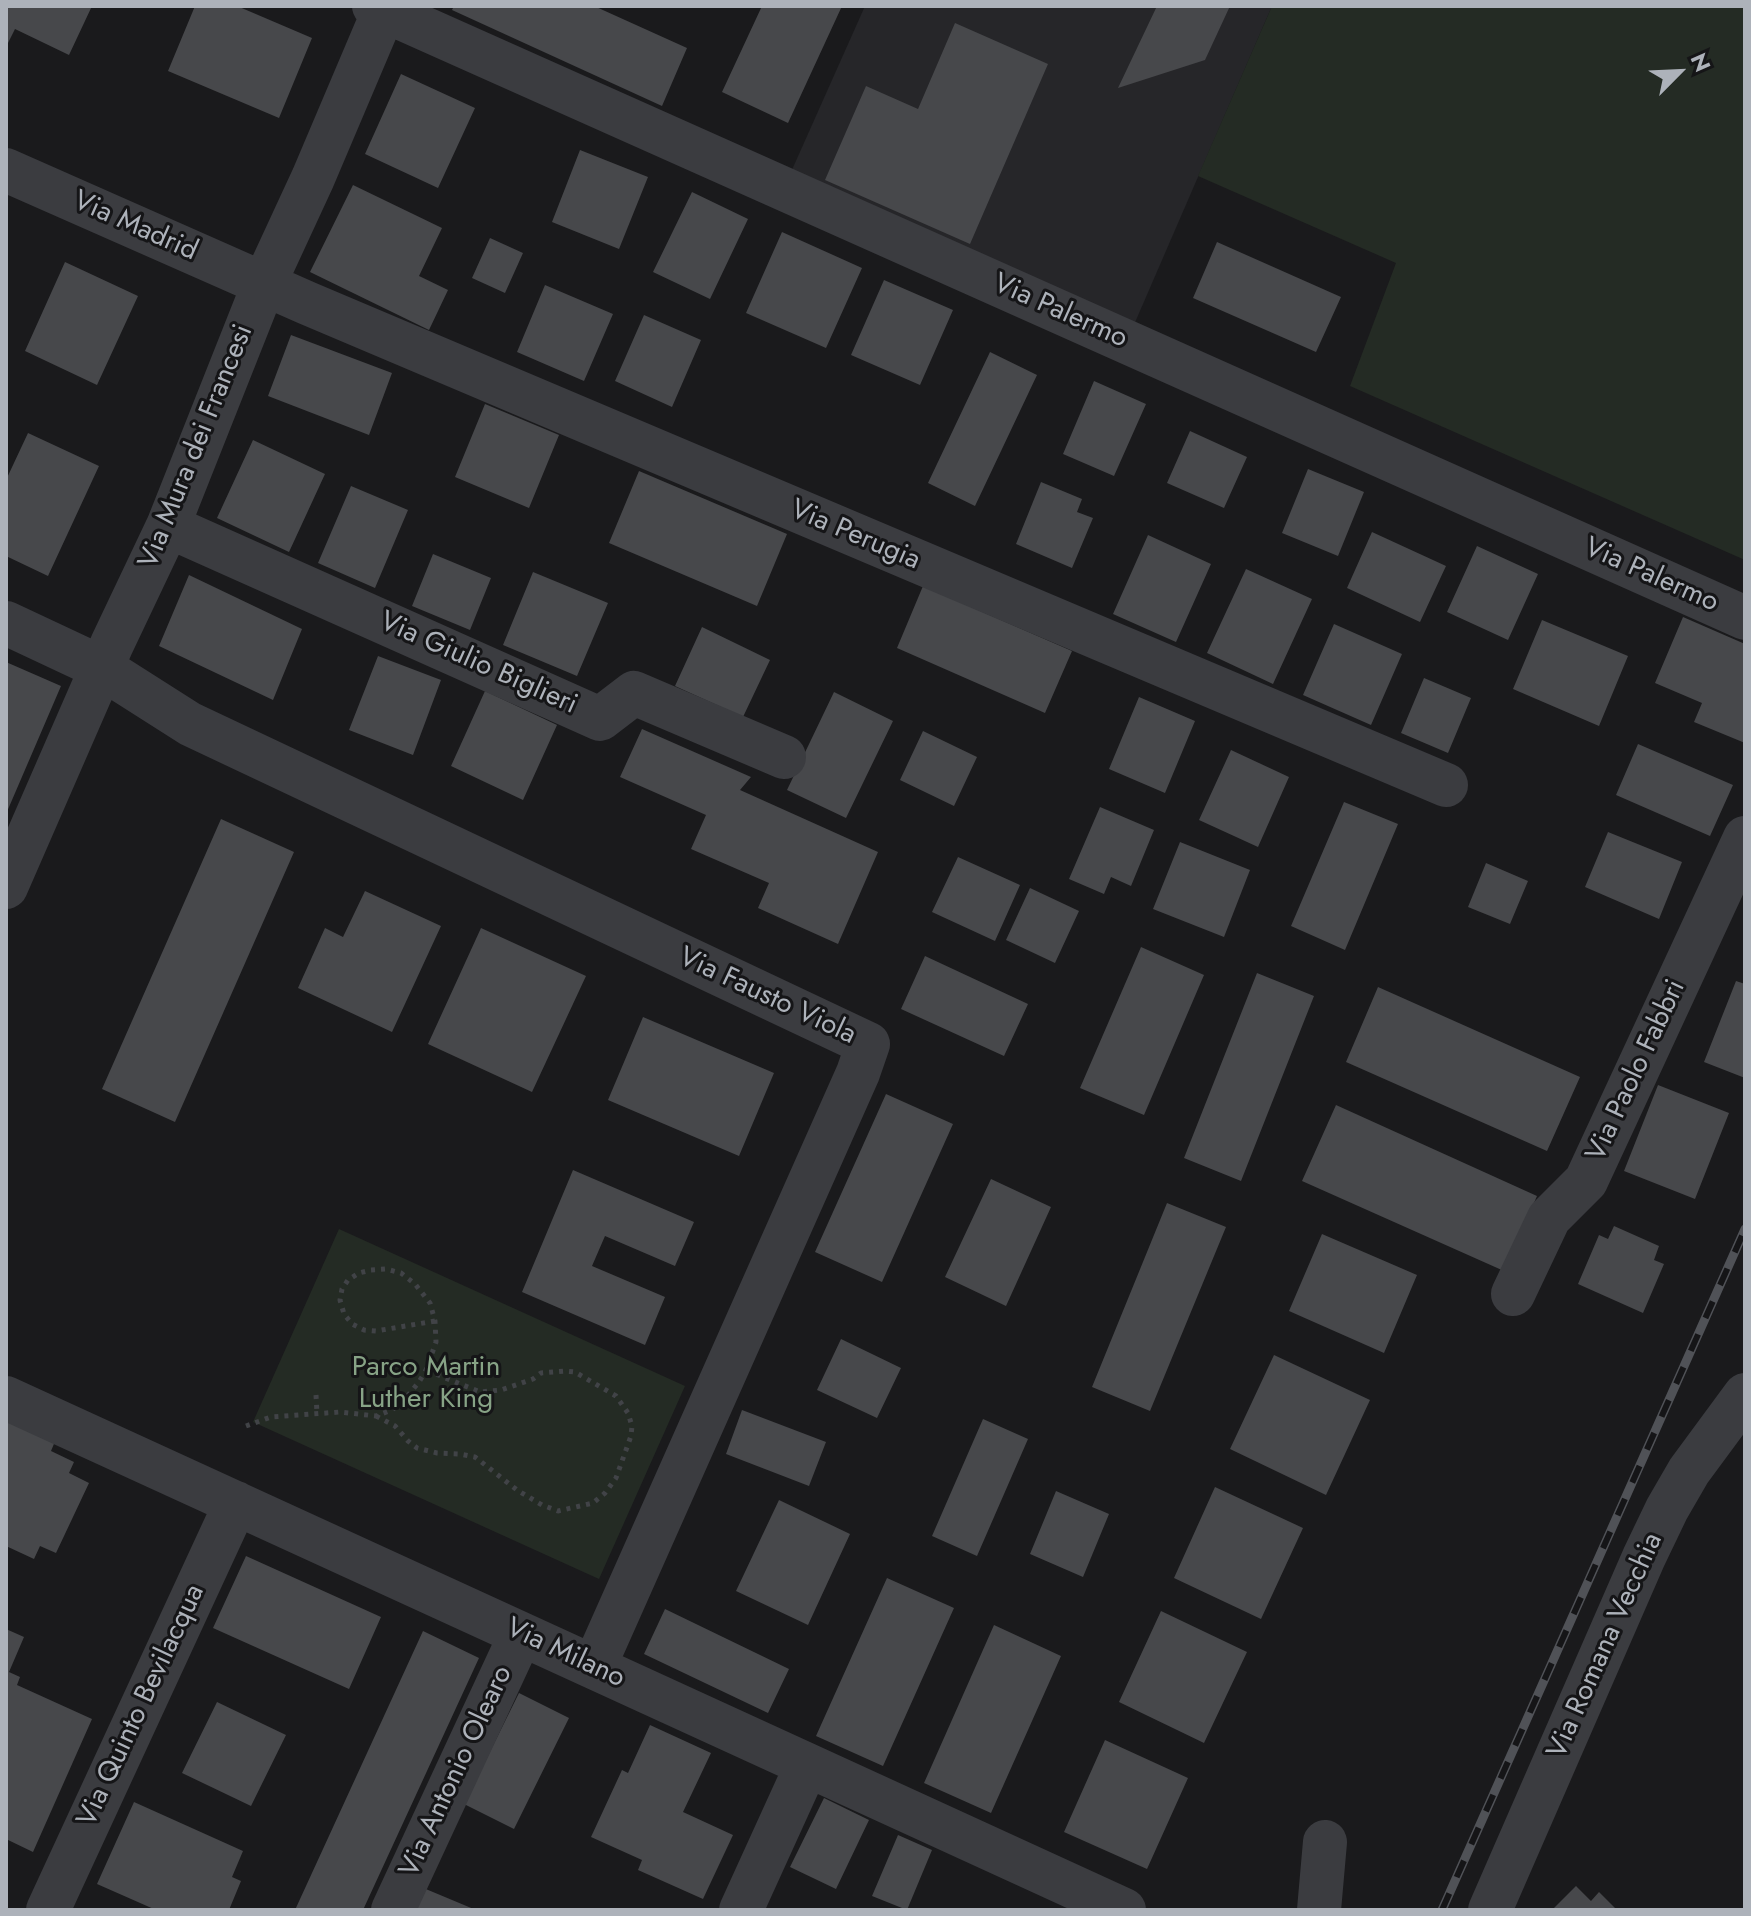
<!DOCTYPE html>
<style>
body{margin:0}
#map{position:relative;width:1751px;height:1916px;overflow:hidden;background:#1a1a1c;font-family:Jost,sans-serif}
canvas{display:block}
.frame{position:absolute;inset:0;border:8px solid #adb2ba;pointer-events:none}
.north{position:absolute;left:1639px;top:32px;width:80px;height:80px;-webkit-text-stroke:6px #151517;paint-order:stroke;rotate:66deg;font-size:22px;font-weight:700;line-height:32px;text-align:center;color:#adb2ba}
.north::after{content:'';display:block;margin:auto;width:28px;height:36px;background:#adb2ba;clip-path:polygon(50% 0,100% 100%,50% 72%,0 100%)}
</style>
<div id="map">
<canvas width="1751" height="1916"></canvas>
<div class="frame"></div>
<div class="north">N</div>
</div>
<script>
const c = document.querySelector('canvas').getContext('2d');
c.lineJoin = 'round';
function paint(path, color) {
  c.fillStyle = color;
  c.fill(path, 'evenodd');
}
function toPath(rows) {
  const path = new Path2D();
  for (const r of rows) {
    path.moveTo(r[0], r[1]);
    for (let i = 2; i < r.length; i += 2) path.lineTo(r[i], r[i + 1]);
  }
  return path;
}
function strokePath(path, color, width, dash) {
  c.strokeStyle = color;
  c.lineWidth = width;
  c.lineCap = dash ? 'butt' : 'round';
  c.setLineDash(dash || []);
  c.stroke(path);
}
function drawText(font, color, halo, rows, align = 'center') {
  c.font = font + ' Jost,sans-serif';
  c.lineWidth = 6;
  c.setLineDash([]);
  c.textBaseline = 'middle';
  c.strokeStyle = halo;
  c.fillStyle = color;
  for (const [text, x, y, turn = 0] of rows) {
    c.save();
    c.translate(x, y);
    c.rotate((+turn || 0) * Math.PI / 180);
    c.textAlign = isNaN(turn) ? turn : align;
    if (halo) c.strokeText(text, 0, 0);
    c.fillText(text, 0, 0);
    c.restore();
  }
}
const built = toPath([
 [865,6,1272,6,1130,334,787,181]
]);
const green = toPath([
 [1272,6,1745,6,1745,560,1350,386,1396,263,1198,176],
 [339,1229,685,1386,599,1579,253,1422]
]);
const building = toPath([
 [6,6,92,6,69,55,15,29,6,47],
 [195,6,237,6,312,38,279,118,168,71],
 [454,6,594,6,687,48,662,106,452,10],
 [762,6,842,6,788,123,722,92],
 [1157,6,1230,6,1205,60,1118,88],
 [955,23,1048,64,970,244,825,180,866,86,918,109],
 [401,74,475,108,438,188,365,154],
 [580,150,648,177,619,249,552,222],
 [353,185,442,228,419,276,448,290,429,330,310,272],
 [692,192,748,219,710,299,653,272],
 [782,232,862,268,826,348,746,313],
 [490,238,523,253,505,293,472,278],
 [1217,242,1341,297,1316,352,1193,298],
 [65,262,138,296,97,385,25,351],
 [884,280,953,310,920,385,851,355],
 [545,285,613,314,584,381,517,352],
 [644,315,701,340,672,407,615,381],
 [291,335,392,373,369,435,268,396],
 [990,352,1037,375,975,506,928,483],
 [1094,381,1146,404,1114,476,1063,454],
 [485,404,559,435,529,508,455,477],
 [1190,431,1247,457,1224,508,1167,483],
 [28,433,99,466,48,576,6,556,6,480],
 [253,440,325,474,289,552,217,518],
 [1308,469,1364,492,1338,556,1282,533],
 [639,471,787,534,757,606,609,543],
 [1041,482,1082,499,1077,512,1093,518,1072,568,1016,544],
 [351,486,408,510,375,588,318,563],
 [1372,532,1446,566,1420,622,1347,588],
 [1148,535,1211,564,1176,642,1113,614],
 [1477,546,1538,574,1508,640,1447,612],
 [433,554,491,578,470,630,412,606],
 [1246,569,1312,599,1273,684,1207,653],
 [533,572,608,603,577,676,503,645],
 [189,575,302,629,273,700,159,646],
 [923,586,1072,651,1045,713,897,648],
 [1683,617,1745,644,1745,743,1694,722,1702,703,1655,683],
 [1542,620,1628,656,1599,726,1513,689],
 [1334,624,1402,654,1371,725,1303,695],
 [702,627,770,660,743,717,675,686],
 [378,656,441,680,413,755,349,730],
 [6,662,61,686,6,814],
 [1424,678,1471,698,1448,753,1401,733],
 [485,691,557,725,523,800,451,766],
 [834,692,893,721,846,818,787,790],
 [1139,697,1195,721,1165,793,1109,769],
 [642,729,751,777,740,790,878,852,838,944,758,908,769,883,691,849,706,815,620,777],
 [923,731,977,757,954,806,900,780],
 [1638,744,1733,785,1710,836,1616,795],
 [1231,750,1289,777,1258,847,1199,820],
 [1344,802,1398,824,1345,950,1291,926],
 [1100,807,1154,830,1131,886,1111,877,1104,894,1069,879],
 [221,819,294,852,175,1122,102,1089],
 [1608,832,1682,862,1659,919,1585,887],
 [1180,842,1250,870,1224,937,1153,909],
 [958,857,1020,885,995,941,932,912],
 [1486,863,1528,881,1510,924,1468,907],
 [1030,888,1079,911,1055,963,1006,940],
 [365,891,441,926,392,1032,298,988,325,928,343,937],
 [481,928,586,976,532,1092,428,1044],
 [1141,947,1204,975,1144,1115,1080,1088],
 [925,956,1028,1004,1004,1056,901,1009],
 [1257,973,1314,996,1241,1181,1184,1158],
 [1736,981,1745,984,1745,1078,1704,1062],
 [1378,987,1580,1077,1547,1151,1346,1062],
 [643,1017,774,1073,739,1156,608,1100],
 [1658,1085,1729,1113,1695,1199,1624,1171],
 [886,1094,953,1124,882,1282,815,1252],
 [1336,1105,1537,1196,1504,1271,1302,1181],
 [573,1170,694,1222,675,1266,605,1236,592,1266,665,1297,645,1345,522,1292],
 [991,1179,1051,1207,1006,1306,945,1277],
 [1167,1203,1226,1227,1150,1411,1092,1387],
 [1614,1226,1659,1246,1654,1260,1664,1264,1643,1313,1578,1284,1599,1235,1608,1239],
 [1322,1234,1417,1275,1384,1353,1289,1311],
 [841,1339,901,1368,877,1418,817,1390],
 [1274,1355,1370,1400,1326,1495,1230,1449],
 [742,1410,826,1442,809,1486,726,1454],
 [6,1415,56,1439,51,1451,74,1462,69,1473,89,1483,56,1553,40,1546,34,1559,6,1546],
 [983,1419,1028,1439,977,1556,932,1536],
 [1215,1487,1303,1528,1261,1619,1174,1578],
 [1056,1491,1109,1514,1083,1577,1030,1554],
 [779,1500,850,1534,808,1625,736,1591],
 [246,1556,381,1617,349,1689,213,1628],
 [887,1578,954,1608,883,1766,816,1736],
 [665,1609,789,1669,768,1713,644,1654],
 [1161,1611,1247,1652,1204,1743,1119,1702],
 [994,1625,1061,1656,991,1813,924,1783],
 [6,1629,24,1637,9,1672,20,1677,17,1685,92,1719,33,1852,6,1839],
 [423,1631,479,1658,363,1910,295,1910],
 [519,1693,569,1718,514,1829,464,1804],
 [217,1702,286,1735,251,1806,182,1773],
 [650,1725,711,1753,683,1812,733,1835,703,1899,638,1870,642,1860,591,1837,622,1770,628,1773],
 [1105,1740,1188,1778,1147,1869,1064,1832],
 [824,1798,869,1820,836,1889,790,1867],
 [134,1802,243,1851,232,1877,241,1881,229,1910,156,1910,97,1884],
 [898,1835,932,1850,907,1910,872,1896],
 [1576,1886,1591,1901,1599,1892,1617,1910,1552,1910],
 [421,1887,476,1910,412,1910]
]);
const path = toPath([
 [316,1395,317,1414],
 [376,1416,395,1426,408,1441,417,1448,437,1453,460,1454,475,1457,517,1490,542,1505,558,1511,593,1503,605,1493,616,1478,631,1436,632,1426,628,1413,616,1396,575,1372,565,1371,541,1373,533,1379,501,1390,480,1392,426,1370],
 [246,1426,271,1417,340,1412,376,1416,392,1410,405,1399,419,1382,426,1370,436,1342,435,1321,430,1303,415,1284,401,1273,386,1269,371,1270,359,1273,348,1280,342,1289,340,1300,344,1314,352,1324,364,1330,376,1331,435,1321]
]);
const minor = toPath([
 [374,6,1745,618],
 [6,170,307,303,1446,785],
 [168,526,600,719,634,693,784,757],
 [6,623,102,668,190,724,868,1044,858,1073,594,1667],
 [6,887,112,644,168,526,264,284,313,178,386,6],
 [1513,1294,1549,1218,1586,1181,1745,838],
 [6,1398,1124,1910],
 [48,1910,236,1503],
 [393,1910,521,1634],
 [741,1910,807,1765],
 [1319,1910,1325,1842],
 [1490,1910,1644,1557,1667,1509,1689,1471,1745,1395]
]);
const rail = toPath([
 [1442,1910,1745,1229]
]);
const streetNames = [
 ["Via Madrid",135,227,24],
 ["Via Palermo",1060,312,24],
 ["Via Mura dei Francesi",197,447,-68],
 ["Via Perugia",855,536,23],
 ["Via Palermo",1651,576,24],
 ["Via Giulio Biglieri",478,664,24],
 ["Via Fausto Viola",767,997,25],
 ["Via Paolo Fabbri",1637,1071,-65],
 ["Via Romana Vecchia",1606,1646,-66],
 ["Via Milano",565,1654,25],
 ["Via Quinto Bevilacqua",142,1706,-65],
 ["Via Antonio Olearo",457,1772,-65]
];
const parkNames = [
 ["Parco Martin",426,1368],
 ["Luther King",426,1400]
];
paint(built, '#262629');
paint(green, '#242b24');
paint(building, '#47484b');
strokePath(path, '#414347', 5, [4, 6]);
strokePath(minor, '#3b3c40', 44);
strokePath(rail, '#505257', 9);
strokePath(rail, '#151517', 6, [18]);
drawText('28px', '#adb2ba', '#151517', streetNames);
drawText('28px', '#87a386', '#151517', parkNames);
</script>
